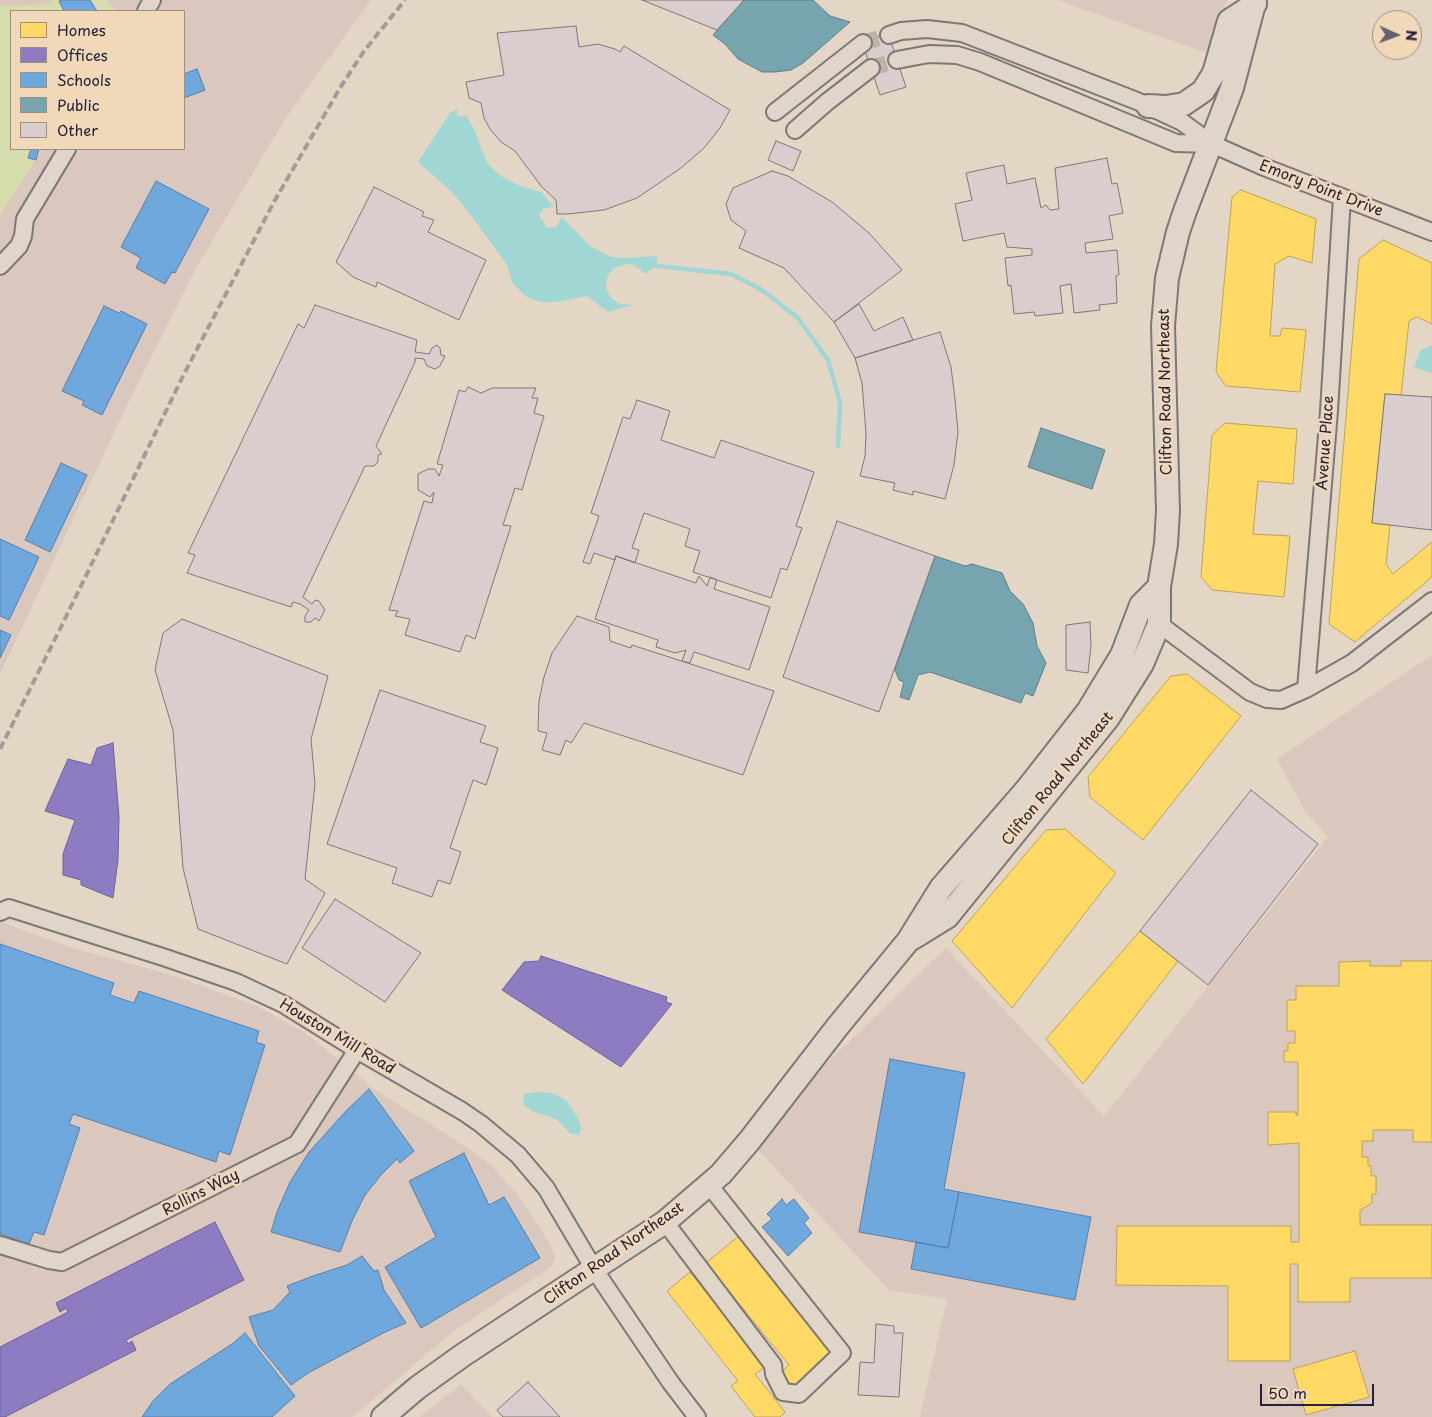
<!DOCTYPE html>
<style>
body{margin:0}
#map{position:relative;width:1432px;height:1417px;overflow:hidden;background:#e3d6c5;font-family:"Playpen Sans",sans-serif}
canvas{display:block}
.legend{position:absolute;left:10px;top:10px;width:175px;height:140px;box-sizing:border-box;background:#f0d8b8;border:1px solid #9e8f86;margin:0;padding:6px 9px;list-style:none;font-size:15px;color:#22223b}
.legend li{display:flex;align-items:center;gap:10px;height:25px}
.legend b{width:25px;border:1px solid #9e8f86}
.north{position:absolute;left:1372px;top:10px;width:50px;height:50px;box-sizing:border-box;background:#f0d8b8;border:1px solid #9e8f86;border-radius:50%;rotate:92deg;font-size:14px;font-weight:700;line-height:20px;text-align:center;color:#22223b}
.north::after{content:'';display:block;margin:auto;width:18px;height:22px;background:#66616b;clip-path:polygon(50% 0,100% 100%,50% 72%,0 100%)}
.scale{position:absolute;left:1260px;top:1384px;width:114px;height:22px;box-sizing:border-box;border:2px solid #22223b;border-top:0;padding-left:6px;font-size:15px;line-height:18px;white-space:nowrap;color:#22223b;-webkit-text-stroke:4px #f0d8b8;paint-order:stroke}
</style>
<div id="map">
<canvas width="1432" height="1417"></canvas>
<ul class="legend">
<li><b style="height:14px;background:#ffd966"></b>Homes</li>
<li><b style="height:14px;background:#8e7cc3"></b>Offices</li>
<li><b style="height:14px;background:#6fa8dc"></b>Schools</li>
<li><b style="height:14px;background:#76a5af"></b>Public</li>
<li><b style="height:14px;background:#dacdce"></b>Other</li>
</ul>
<div class="north">N</div>
<div class="scale">50 m</div>
</div>
<script>
const c = document.querySelector('canvas').getContext('2d');
c.lineJoin = 'round';
function paint(path, color) {
  c.fillStyle = color;
  c.fill(path, 'evenodd');
}
function toPath(rows) {
  const path = new Path2D();
  for (const r of rows) {
    path.moveTo(r[0], r[1]);
    for (let i = 2; i < r.length; i += 2) path.lineTo(r[i], r[i + 1]);
  }
  return path;
}
function strokePath(path, color, width, dash) {
  c.strokeStyle = color;
  c.lineWidth = width;
  c.lineCap = dash ? 'butt' : 'round';
  c.setLineDash(dash || []);
  c.stroke(path);
}
function drawText(font, color, halo, rows, align = 'center') {
  c.font = font + ' "Playpen Sans",sans-serif';
  c.lineWidth = 5;
  c.setLineDash([]);
  c.textBaseline = 'middle';
  c.strokeStyle = halo;
  c.fillStyle = color;
  for (const [text, x, y, turn = 0] of rows) {
    c.save();
    c.translate(x, y);
    c.rotate((+turn || 0) * Math.PI / 180);
    c.textAlign = isNaN(turn) ? turn : align;
    if (halo) c.strokeText(text, 0, 0);
    c.fillText(text, 0, 0);
    c.restore();
  }
}
const built = toPath([
 [0,0,371,0,285,119,196,268,127,405,0,674],
 [11,11,184,11,184,149,11,149],
 [1057,0,1227,0,1213,55],
 [1432,655,1432,1417,920,1417,947,1299,889,1290,748,1139,946,948,1104,1116,1328,837,1305,811,1277,759],
 [0,922,76,949,172,975,257,1006,307,1034,374,1089,457,1141,490,1164,517,1194,541,1229,554,1253,555,1259,551,1267,455,1330,352,1417,0,1417],
 [461,1384,492,1417,420,1417]
]);
const green = toPath([
 [53,0,105,0,117,11,11,11,11,149,43,149,0,215,0,6,47,4]
]);
const water = toPath([
 [457,109,457,116,466,116,474,129,487,163,499,175,520,186,541,192,554,207,544,208,539,215,547,228,556,227,562,217,590,246,611,257,625,258,657,256,657,266,645,274,634,265,625,264,613,269,608,276,606,283,607,291,611,298,620,304,632,305,608,312,587,296,557,302,541,302,527,297,513,284,507,265,470,214,451,191,418,162,450,113],
 [1432,345,1432,373,1414,367,1420,351],
 [537,1092,552,1093,566,1100,578,1118,581,1128,579,1135,571,1134,556,1119,532,1111,523,1104,524,1094]
]);
const homes = toPath([
 [1241,190,1316,219,1312,263,1289,256,1275,264,1270,336,1280,336,1282,328,1306,330,1300,392,1226,386,1216,372,1232,197,1241,190],
 [1383,240,1432,263,1432,324,1417,317,1409,321,1401,395,1385,394,1372,523,1390,525,1386,564,1393,574,1432,542,1432,577,1355,642,1329,624,1359,259,1383,240],
 [1225,423,1297,429,1293,484,1258,481,1253,534,1290,536,1284,597,1212,590,1201,577,1212,435,1225,423],
 [1187,674,1241,716,1143,840,1090,797,1088,777,1171,676,1187,674],
 [1065,829,1116,873,1012,1008,952,941,1046,830,1065,829],
 [1140,931,1178,961,1083,1084,1046,1039,1140,931],
 [1370,961,1370,966,1401,966,1401,961,1432,961,1432,1142,1413,1142,1413,1130,1373,1130,1373,1141,1362,1141,1362,1157,1368,1157,1368,1166,1371,1166,1371,1176,1376,1176,1376,1194,1372,1194,1372,1203,1360,1210,1360,1225,1432,1225,1432,1278,1350,1278,1350,1302,1298,1302,1298,1264,1290,1264,1290,1361,1228,1361,1228,1286,1116,1285,1117,1226,1291,1226,1291,1242,1299,1242,1299,1143,1268,1145,1268,1112,1296,1112,1296,1115,1298,1115,1298,1062,1284,1062,1284,1051,1288,1051,1288,1043,1295,1043,1295,1031,1287,1031,1287,1000,1296,1000,1296,986,1339,986,1339,962,1370,961],
 [739,1236,837,1355,795,1392,779,1375,789,1365,706,1263,739,1236],
 [690,1272,765,1367,755,1374,785,1412,780,1417,755,1417,731,1386,738,1381,667,1291,690,1272],
 [1355,1351,1369,1397,1306,1415,1293,1369,1355,1351]
]);
const offices = toPath([
 [113,743,119,817,118,860,113,898,81,885,81,880,63,875,63,854,75,820,45,811,68,759,91,765,97,748,113,743],
 [541,956,667,997,666,1002,672,1004,621,1067,502,990,524,962,539,961,541,956],
 [215,1222,244,1280,126,1340,128,1344,132,1341,136,1350,5,1417,0,1417,0,1347,68,1312,66,1308,60,1312,56,1303,215,1222]
]);
const schools = toPath([
 [61,0,90,0,97,11,64,11,59,1,61,0],
 [197,69,205,90,184,98,184,74,197,69],
 [31,149,39,149,36,160,28,158,31,149],
 [156,181,209,209,175,273,172,272,165,284,136,268,141,258,121,247,156,181],
 [104,306,119,313,121,311,147,324,102,415,82,405,84,401,62,391,104,306],
 [61,463,87,475,50,552,25,540,61,463],
 [0,539,39,557,9,620,0,616,0,539],
 [0,630,11,635,0,658,0,630],
 [0,944,114,983,110,995,134,1003,139,991,259,1031,256,1042,265,1045,230,1155,219,1151,216,1162,73,1114,69,1124,80,1128,44,1235,34,1232,29,1244,0,1234,0,944],
 [890,1059,965,1073,944,1189,959,1192,948,1248,859,1232,890,1059],
 [369,1089,414,1151,400,1163,397,1159,381,1175,365,1195,352,1221,340,1252,271,1232,277,1212,290,1182,309,1152,346,1111,369,1089],
 [464,1153,489,1205,504,1197,540,1258,421,1328,385,1267,436,1237,409,1181,464,1153],
 [959,1192,1091,1217,1075,1300,911,1269,916,1242,948,1248,959,1192],
 [782,1199,786,1205,794,1199,809,1218,804,1223,812,1233,788,1256,762,1227,772,1219,767,1214,782,1199],
 [362,1256,374,1271,378,1270,384,1290,406,1323,387,1331,308,1373,291,1385,259,1346,249,1317,273,1310,290,1292,287,1286,313,1276,347,1265,362,1256],
 [245,1333,295,1396,272,1417,142,1417,153,1401,170,1384,232,1344,245,1333]
]);
const public = toPath([
 [744,0,813,0,830,16,850,22,803,63,791,70,775,72,762,72,738,59,725,44,713,35,744,0],
 [1041,428,1105,450,1092,489,1028,467,1041,428],
 [935,556,965,566,972,564,1002,573,1010,591,1023,604,1033,623,1037,646,1046,663,1033,696,1025,693,1021,703,930,672,918,675,909,700,900,697,904,682,899,680,895,670,935,556]
]);
const stream = toPath([
 [657,266,731,274,762,290,798,318,828,360,840,402,838,446]
]);
const building = toPath([
 [642,0,744,0,717,30,642,0],
 [576,26,579,47,598,44,615,49,620,52,624,46,730,110,720,128,704,148,681,168,637,198,604,210,568,214,557,214,556,200,541,186,515,151,501,142,490,129,484,118,481,103,469,98,466,82,504,75,497,33,576,26],
 [888,33,906,87,880,95,862,42,888,33],
 [776,141,801,151,793,171,768,160,776,141],
 [1107,158,1112,184,1117,183,1123,213,1109,216,1113,239,1085,243,1086,253,1117,250,1119,275,1116,276,1117,303,1099,305,1100,310,1074,313,1071,284,1060,286,1063,313,1035,316,1034,312,1014,314,1011,285,1008,286,1005,258,1032,255,1032,249,1007,247,1004,233,963,241,955,204,972,200,966,173,1004,165,1007,184,1035,178,1041,208,1046,205,1050,210,1059,209,1055,168,1107,158],
 [772,171,788,176,832,202,869,233,902,270,834,322,784,268,739,248,746,231,731,220,726,204,733,188,772,171],
 [374,187,424,212,422,216,434,220,428,232,486,260,459,320,377,282,376,287,353,277,336,262,374,187],
 [859,304,874,331,903,317,913,340,855,358,834,322,859,304],
 [315,305,417,340,415,352,429,354,432,348,437,345,440,348,441,355,445,356,440,366,435,369,427,366,424,359,415,358,415,362,376,446,382,454,378,455,378,462,374,466,365,466,303,597,312,604,315,600,319,601,325,610,319,621,315,618,311,622,305,622,305,616,309,610,300,604,293,602,291,607,187,573,195,555,188,553,298,324,304,328,315,305],
 [940,332,951,367,955,399,958,432,954,465,945,499,913,491,913,495,893,490,895,483,860,476,865,456,866,433,862,383,855,358,940,332],
 [468,387,481,393,492,388,536,388,532,398,538,398,534,413,544,416,522,490,515,488,503,525,511,526,475,639,466,635,460,652,405,635,410,619,395,616,398,611,389,610,424,501,432,503,434,492,430,497,418,490,418,474,428,469,435,469,439,476,443,465,437,464,459,390,465,392,468,387],
 [1385,394,1432,397,1432,530,1372,523,1385,394],
 [637,400,670,411,661,440,714,458,721,440,814,472,796,526,802,528,787,570,781,568,771,598,693,572,700,551,685,546,690,529,644,513,632,548,639,550,635,563,616,556,615,560,594,553,590,564,583,562,599,516,591,513,623,417,630,419,637,400],
 [837,521,935,556,879,712,783,677,837,521],
 [616,556,696,583,699,576,707,586,710,577,717,580,714,589,770,607,749,670,694,652,690,663,682,661,686,650,675,653,656,647,658,640,595,619,616,556],
 [577,616,609,627,610,641,631,648,632,645,774,691,743,775,584,723,571,743,566,740,560,755,542,750,547,733,538,731,539,701,544,677,552,653,577,616],
 [182,619,328,676,311,739,315,784,305,879,325,893,287,964,198,929,183,868,173,730,155,670,163,633,182,619],
 [1090,622,1091,646,1088,673,1066,670,1066,625,1090,622],
 [380,690,486,726,480,742,498,748,486,785,473,780,450,848,461,852,450,884,438,880,432,897,392,883,397,868,327,844,380,690],
 [1251,790,1318,844,1208,985,1140,931,1251,790],
 [335,899,421,953,385,1002,302,948,335,899],
 [876,1324,894,1326,894,1333,903,1333,899,1397,858,1395,860,1362,874,1363,876,1324],
 [528,1382,560,1417,503,1417,497,1410,528,1382]
]);
const streetTunnel = toPath([
 [863,43,889,35],
 [871,68,897,60]
]);
const street = toPath([
 [146,11,152,0],
 [889,35,901,31,927,29,962,33,975,38,1137,101,1182,122,1212,144,1264,167,1432,232],
 [897,60,929,54,957,55,980,62,1176,143,1212,144],
 [775,112,863,43],
 [795,130,827,102,871,68],
 [0,266,19,246,23,236,25,219,67,149],
 [1159,624,1250,692,1267,699,1281,700,1306,689,1352,663,1432,601],
 [1306,689,1329,411,1342,197],
 [0,912,9,908,166,958,236,982,283,1004,357,1050,462,1111,481,1124,518,1155,546,1188,594,1269,671,1383,697,1417],
 [665,1222,773,1365,774,1374,783,1392,799,1394,842,1353,709,1185],
 [0,1245,49,1260,62,1262,297,1144,357,1050]
]);
const secondary = toPath([
 [1148,106,1166,107,1184,104,1203,91,1214,73,1229,21,1255,4],
 [913,938,947,917,1108,718,1142,664,1159,624,1159,587,1166,544,1168,511,1163,326,1167,278,1178,232,1185,211,1232,88,1255,0],
 [383,1417,417,1388,463,1355,665,1222,721,1174,750,1140,838,1026,908,941,941,888,1027,789,1088,711,1122,655,1141,605,1159,587]
]);
const rail = toPath([
 [0,749,62,625,184,374,275,200,340,88,364,51,405,0]
]);
const streetNames = [
 ["Emory Point Drive",1321,189,21],
 ["Clifton Road Northeast",1166,392,-91],
 ["Avenue Place",1326,443,-86],
 ["Clifton Road Northeast",1058,779,-51],
 ["Houston Mill Road",337,1037,31],
 ["Rollins Way",201,1193,-27],
 ["Clifton Road Northeast",614,1254,-35]
];
paint(built, '#dac7bd');
paint(green, '#d6dcab');
paint(water, '#a0d6d4');
paint(homes, '#ffd966');
strokePath(homes, '#bda259', 1);
paint(offices, '#8e7cc3');
strokePath(offices, '#6e619a', 1);
paint(schools, '#6fa8dc');
strokePath(schools, '#5880ac', 1);
paint(public, '#76a5af');
strokePath(public, '#5d7e8c', 1);
strokePath(stream, '#a0d6d4', 4.5);
paint(building, '#dacdce');
strokePath(building, '#7d7775', 1);
strokePath(streetTunnel, '#bcb2a9', 16, [16, 8]);
strokePath(street, '#7d7775', 20);
strokePath(secondary, '#7d7775', 26);
strokePath(street, '#dfd5c9', 16);
strokePath(secondary, '#dfd5c9', 22);
strokePath(rail, '#a29b96', 4, [8, 4]);
drawText('15px', '#22223b', '#f0d8b8', streetNames);
</script>
